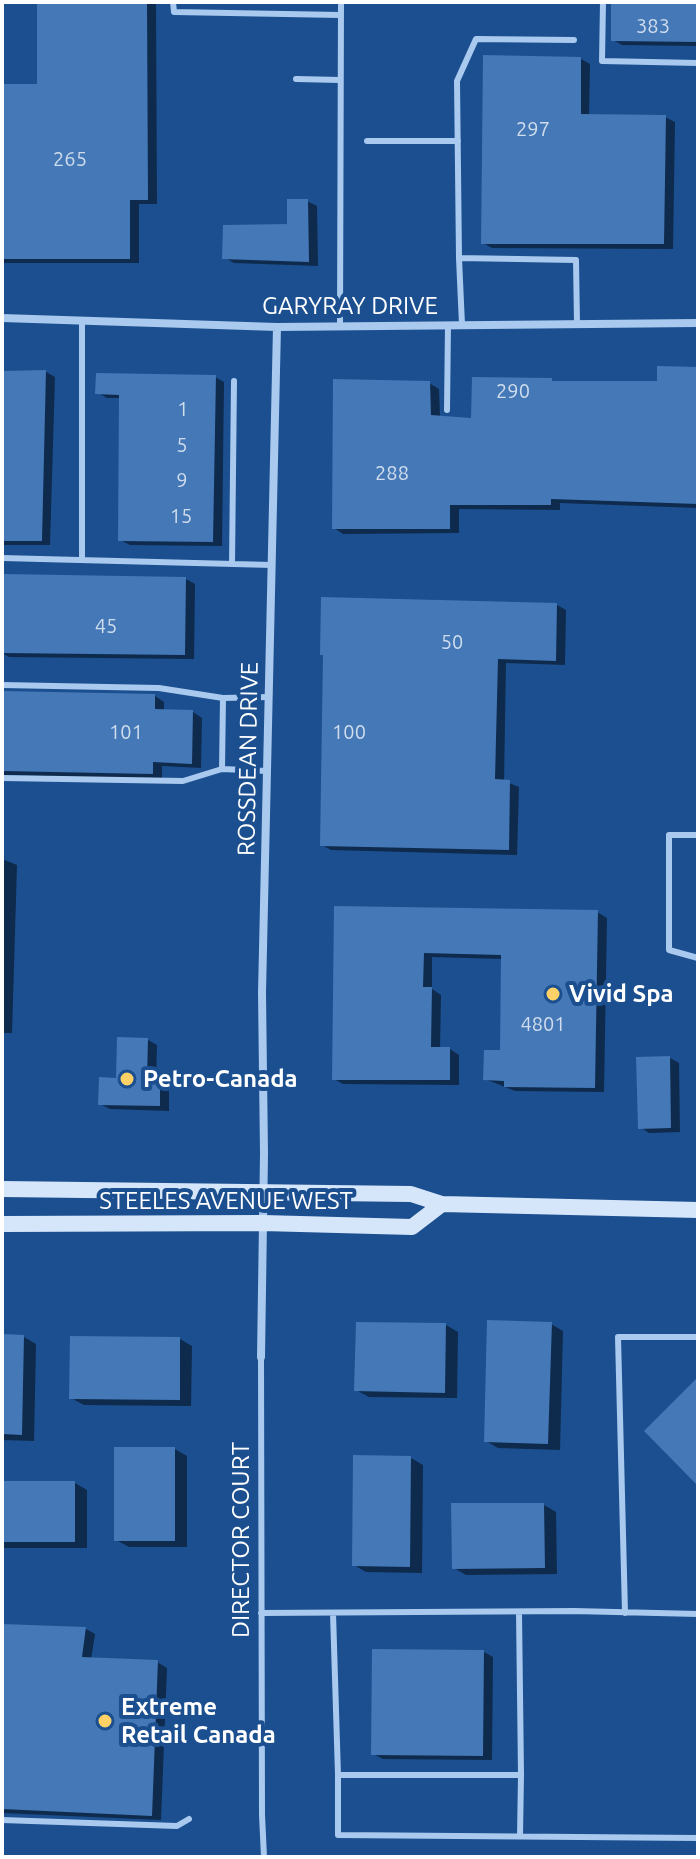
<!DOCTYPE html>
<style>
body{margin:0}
#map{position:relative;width:700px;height:1859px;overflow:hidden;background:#1b4f8f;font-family:Ubuntu,sans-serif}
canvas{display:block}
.frame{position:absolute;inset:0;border:4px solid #fff;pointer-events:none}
</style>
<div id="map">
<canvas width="700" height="1859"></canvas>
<div class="frame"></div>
</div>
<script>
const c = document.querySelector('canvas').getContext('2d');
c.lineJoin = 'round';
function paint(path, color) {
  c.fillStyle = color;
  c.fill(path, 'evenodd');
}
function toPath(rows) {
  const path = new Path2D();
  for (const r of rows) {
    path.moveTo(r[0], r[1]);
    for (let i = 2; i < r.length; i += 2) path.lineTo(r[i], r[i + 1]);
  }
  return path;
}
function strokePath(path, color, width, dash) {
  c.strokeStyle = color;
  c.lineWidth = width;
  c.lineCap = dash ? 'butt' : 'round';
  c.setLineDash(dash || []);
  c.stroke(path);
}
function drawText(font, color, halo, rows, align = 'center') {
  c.font = font + ' Ubuntu,sans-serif';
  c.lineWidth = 8;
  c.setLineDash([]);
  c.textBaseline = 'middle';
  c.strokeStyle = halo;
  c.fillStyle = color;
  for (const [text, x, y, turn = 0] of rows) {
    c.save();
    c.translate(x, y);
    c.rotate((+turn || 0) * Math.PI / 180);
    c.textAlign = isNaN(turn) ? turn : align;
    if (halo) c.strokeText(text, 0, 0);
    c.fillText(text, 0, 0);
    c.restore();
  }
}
const shadow = toPath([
 [39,2,156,2,157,204,139,204,139,263,2,263,2,86,39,86],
 [613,2,698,2,698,46,622,45,613,40],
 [581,59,590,64,589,116,665,117,675,122,673,249,492,248,483,243],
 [307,201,317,206,318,266,234,263,224,257,289,226],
 [698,369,698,508,560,503,560,510,459,509,459,533,343,534,334,528,429,383,439,389,440,417,473,420,551,380,557,383,659,383],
 [46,372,55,377,50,545,2,545,2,373],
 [215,377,224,382,222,546,130,545,120,540,121,398,107,398,97,392],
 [2,576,186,579,195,584,194,659,9,657,2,653],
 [557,605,566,610,565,665,506,663,504,781,519,787,517,855,331,850,322,845,325,656],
 [2,692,155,696,164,702,164,711,193,712,202,718,201,768,162,766,162,779,2,775],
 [2,859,17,865,12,1033,2,1033],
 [336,908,597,912,607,918,604,1092,515,1091,485,1079,502,1052,503,959,432,957,432,989,441,995,440,1049,450,1049,459,1055,459,1085,343,1084,334,1079],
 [148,1040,157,1045,156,1082,169,1087,169,1111,110,1109,100,1104],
 [670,1058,679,1063,680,1132,649,1133,640,1127],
 [551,1324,563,1331,560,1450,498,1448,486,1441],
 [446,1325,458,1332,457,1398,369,1397,356,1390],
 [2,1336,24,1337,36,1344,34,1441,2,1440],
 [180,1339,192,1346,191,1406,84,1405,71,1398],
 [175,1449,187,1456,187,1547,129,1547,116,1540],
 [411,1458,423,1465,422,1573,366,1572,354,1565],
 [2,1483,75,1483,87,1490,87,1548,2,1548],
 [544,1505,556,1512,557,1574,466,1575,454,1568],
 [2,1626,86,1629,95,1634,91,1660,157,1662,167,1668,161,1820,2,1813],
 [484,1652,493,1657,492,1760,383,1759,373,1754]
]);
const building = toPath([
 [37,2,147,2,148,200,130,200,130,259,2,259,2,84,37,84],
 [611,2,698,2,698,42,611,41],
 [483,55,581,57,581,114,666,115,664,244,481,244],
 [287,199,308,199,309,262,222,259,223,225,287,224],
 [657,366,698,367,698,504,551,499,551,505,450,505,450,529,332,529,333,379,430,381,431,415,471,418,472,377,552,378,552,381,657,381],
 [46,370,42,541,2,541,2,371],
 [96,373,216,375,213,542,118,541,119,395,95,394],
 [2,574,186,577,185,655,2,653],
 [321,597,557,603,556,661,498,659,495,779,510,780,509,850,320,846,323,655,320,655],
 [2,691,155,694,155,709,193,710,192,764,153,762,153,774,2,771],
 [334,906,598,910,595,1088,504,1087,504,1081,483,1080,484,1050,500,1050,501,955,424,953,423,987,432,987,431,1047,450,1047,450,1080,332,1080],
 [117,1037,148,1038,147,1080,160,1080,160,1106,98,1105,99,1077,116,1078],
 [670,1056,671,1128,638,1129,636,1057],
 [487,1320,552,1322,548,1444,484,1442],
 [356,1322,446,1323,445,1393,354,1391],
 [2,1334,24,1335,22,1435,2,1434],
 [70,1336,180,1337,180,1400,69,1399],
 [698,1377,698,1486,644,1431],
 [114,1447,175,1447,175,1541,114,1541],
 [353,1455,411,1456,410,1567,352,1566],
 [2,1481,75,1481,75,1542,2,1542],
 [451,1503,544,1503,545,1568,452,1569],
 [2,1624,86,1627,82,1657,158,1660,152,1816,2,1809],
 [372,1649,484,1650,483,1756,371,1755]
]);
const lane = toPath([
 [173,2,174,12,340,15],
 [603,2,602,61,698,63],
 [296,79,340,80],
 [367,141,458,141],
 [459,258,457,81,476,39,574,40],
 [462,325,459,258,576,260,577,324],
 [340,326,341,2],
 [447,410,448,325],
 [2,558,272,565],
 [82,560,82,320],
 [232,564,234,381],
 [2,685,159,688,223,698],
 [267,771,222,769,223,698,269,697],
 [2,778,183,781,222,769],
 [698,835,669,835,669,950,698,958],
 [261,1357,262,1815,264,1857],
 [261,1613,574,1611,698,1614],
 [333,1613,338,1775,521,1775,519,1612],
 [625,1613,618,1337,698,1337],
 [338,1775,338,1835,698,1838],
 [2,1820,177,1826,189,1819],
 [520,1836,521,1775]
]);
const street = toPath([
 [2,318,277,327,698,323],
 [261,1357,264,1154,262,993,277,327]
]);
const secondary = toPath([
 [2,1189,411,1194,442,1204,698,1210],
 [2,1224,263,1223,412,1227,442,1204]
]);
const markers = [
 [553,994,8,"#ffd166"],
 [127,1079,8,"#ffd166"],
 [105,1721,8,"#ffd166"]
];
const numberNames = [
 ["383",653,26],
 ["297",533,129],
 ["265",70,159],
 ["290",513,391],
 ["1",183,409],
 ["5",182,445],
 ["288",392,473],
 ["9",182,480],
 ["15",181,516],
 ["45",106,626],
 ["50",452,642],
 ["101",126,732],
 ["100",349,732],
 ["4801",543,1024]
];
const streetNames = [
 ["GARYRAY DRIVE",350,306],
 ["ROSSDEAN DRIVE",248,759,-89],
 ["STEELES AVENUE WEST",226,1201],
 ["DIRECTOR COURT",241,1540,-90]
];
const poiNames = [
 ["Vivid Spa",569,994],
 ["Petro-Canada",143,1079],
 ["Extreme",121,1707],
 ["Retail Canada",121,1735]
];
paint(shadow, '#0007');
paint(building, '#4478b7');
strokePath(lane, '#a9c9ee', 6);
strokePath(street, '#a9c9ee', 8);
strokePath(secondary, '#d6e6fa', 16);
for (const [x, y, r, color] of markers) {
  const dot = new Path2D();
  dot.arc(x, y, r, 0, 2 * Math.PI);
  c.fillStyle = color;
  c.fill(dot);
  strokePath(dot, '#1b4f8f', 3);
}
drawText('20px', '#d0dded', null, numberNames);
drawText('24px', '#fff', '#1b4f8f', streetNames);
drawText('bold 24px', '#fff', '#1b4f8f', poiNames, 'left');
</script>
